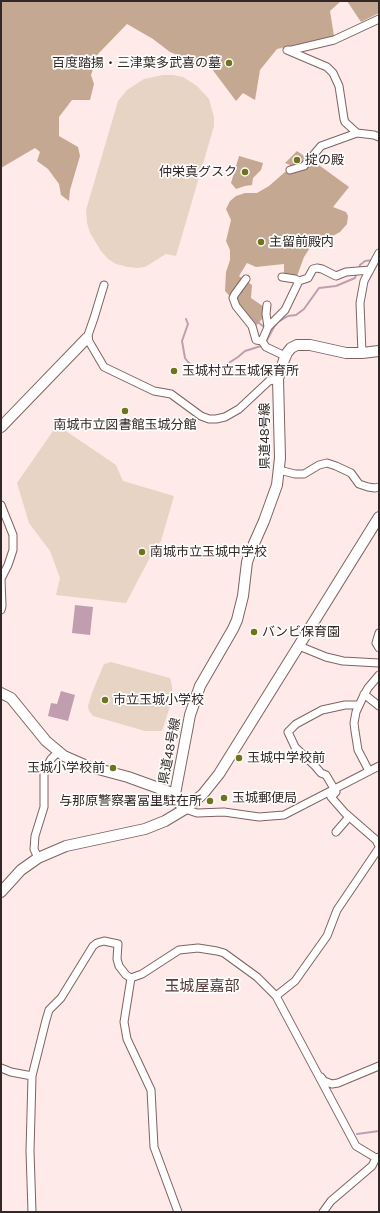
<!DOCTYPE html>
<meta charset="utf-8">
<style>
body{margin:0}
#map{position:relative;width:380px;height:1213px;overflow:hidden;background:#feeae9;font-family:Karla,sans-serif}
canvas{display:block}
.frame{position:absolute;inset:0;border:2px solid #332827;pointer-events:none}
</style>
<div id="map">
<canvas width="380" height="1213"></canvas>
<div class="frame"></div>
</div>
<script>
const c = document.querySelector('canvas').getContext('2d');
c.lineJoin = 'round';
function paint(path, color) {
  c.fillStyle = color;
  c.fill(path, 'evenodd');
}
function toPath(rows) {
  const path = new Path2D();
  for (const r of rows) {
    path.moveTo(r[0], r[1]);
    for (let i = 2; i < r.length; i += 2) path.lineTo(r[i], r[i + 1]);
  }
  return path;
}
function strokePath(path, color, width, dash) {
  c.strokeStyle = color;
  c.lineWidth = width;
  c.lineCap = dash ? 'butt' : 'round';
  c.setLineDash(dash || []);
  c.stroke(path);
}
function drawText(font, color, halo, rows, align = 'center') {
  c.font = font + ' Karla,"Noto Sans JP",sans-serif';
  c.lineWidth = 3.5;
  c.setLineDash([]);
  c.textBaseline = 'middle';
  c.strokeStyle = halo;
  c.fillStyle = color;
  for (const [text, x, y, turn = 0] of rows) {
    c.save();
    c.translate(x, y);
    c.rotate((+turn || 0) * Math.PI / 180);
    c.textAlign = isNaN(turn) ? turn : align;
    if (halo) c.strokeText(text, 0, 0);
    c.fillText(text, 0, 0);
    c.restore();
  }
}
const green = toPath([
 [163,75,173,75,183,77,197,86,209,99,214,117,214,126,176,256,166,254,145,267,137,268,128,267,116,264,108,259,101,251,90,233,87,223,86,210,118,101,127,90,144,79],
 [57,425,116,465,123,481,174,496,161,541,156,546,126,603,56,595,60,578,50,551,29,523,17,483],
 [111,662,170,678,172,686,172,700,162,731,145,731,93,716,89,711,88,706,93,690,104,664]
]);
const forest = toPath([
 [1,1,341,1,330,11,334,36,277,49,260,70,255,100,243,93,236,101,212,69,170,52,153,39,127,24,98,54,91,75,94,84,90,100,72,100,59,117,59,136,78,147,80,156,70,190,69,201,61,195,59,184,48,169,37,161,40,152,35,148,1,168],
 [347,1,379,1,379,13,361,22],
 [297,151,307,158,302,163,290,167,290,165,285,163],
 [239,156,263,163,261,170,253,178,252,185,245,186,236,189,231,183],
 [312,160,349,187,333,207,346,212,348,216,347,224,340,232,331,237,317,237,304,257,297,276,284,274,284,264,256,267,247,263,239,276,252,285,251,298,264,307,262,319,255,327,247,315,225,291,226,272,230,260,230,250,226,241,231,220,226,209,230,201,236,196,245,193,257,193,269,186,285,172,291,173]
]);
const water = toPath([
 [75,605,93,607,90,635,72,633],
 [61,691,75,695,68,721,48,716,51,703,57,704]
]);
const stream = toPath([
 [359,268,360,265,365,261,373,260],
 [253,318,264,327],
 [186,319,188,324,182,341,185,358,188,362,198,370,203,370,224,366,238,357,245,351,261,346,267,340,274,327,278,322,288,316,296,315,304,309,319,288,336,286,355,278,357,272],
 [357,1134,379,1131]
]);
const street = toPath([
 [357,133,345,122,344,119,339,86,333,73,327,67,287,50,292,50,334,40,379,19],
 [290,170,304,166,321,146,357,133,374,135,379,137],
 [282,277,295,279,299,281],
 [246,279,235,294,233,298,236,306,252,326,256,340,262,341,266,347,285,356],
 [104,285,94,318,87,338,104,367,154,391,171,394,201,416,209,419,216,419,225,417,239,409,269,381,278,379],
 [267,305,266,314,268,327],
 [262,341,268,327,285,310,299,281,308,278,313,269,317,268,322,269,336,276,346,272,370,270],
 [362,353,360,303,364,281,379,253],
 [279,470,295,474,304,474,319,465,327,463,336,466,351,473,359,484,368,487,375,488,379,487],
 [1,505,13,535,13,550,8,565,1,579,2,606,1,610],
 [379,633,376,643,379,648],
 [299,646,326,657,343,661,379,663],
 [364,694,379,706],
 [359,705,345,705,322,710,296,724,288,732,295,747,315,766,321,773,326,775,336,792,331,797,345,813,376,840,379,846],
 [369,771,358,750,355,731,354,723,356,712,363,697,368,688,379,675],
 [185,809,197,813,224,812,259,817,284,815,379,766],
 [336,832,349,817],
 [38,858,34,849,35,836,44,807,44,772,51,759,58,752],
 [131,978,124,1022,127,1039,151,1090,154,1147,178,1212],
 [276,996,295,981,327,936,337,910,379,848],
 [1,1068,11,1072,32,1076],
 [321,1077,324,1081,332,1084,338,1083,379,1066],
 [32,1212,30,1151,32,1076,46,1020,49,1010,61,998,93,946,97,943,104,941,118,944,117,959,119,966,126,975,131,978,142,974,179,950,198,948,217,951,224,953,257,977,276,996,356,1146,376,1158],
 [323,1212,331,1201,372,1166,376,1158,379,1157]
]);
const secondary = toPath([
 [1,427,87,338],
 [1,693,11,698,46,741,64,756,87,766,128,777,175,794],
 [185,809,178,802,175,794,190,715,200,686,233,629,237,620,243,596,247,562,252,548,264,521,277,485,280,458,278,379,284,360,287,353,291,348,297,345,310,345,346,353,362,353,379,351],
 [1,892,21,870,38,858,66,846,145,829,165,821,185,809,203,794,219,774,379,517]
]);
const markers = [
 [229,63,4,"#6e741c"],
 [297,160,4,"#6e741c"],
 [245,172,4,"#6e741c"],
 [261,242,4,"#6e741c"],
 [174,371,4,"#6e741c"],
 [125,411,4,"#6e741c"],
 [142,552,4,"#6e741c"],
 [254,632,4,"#6e741c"],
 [105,700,4,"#6e741c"],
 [239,758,4,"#6e741c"],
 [113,768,4,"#6e741c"],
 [224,798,4,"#6e741c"],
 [210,801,4,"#6e741c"]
];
const poiNames = [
 ["百度踏揚・三津葉多武喜の墓",221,63,"right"],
 ["掟の殿",305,160],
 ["仲栄真グスク",237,172,"right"],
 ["主留前殿内",269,242],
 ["玉城村立玉城保育所",182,371],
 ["南城市立図書館玉城分館",125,425,"center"],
 ["南城市立玉城中学校",150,552],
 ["バンビ保育園",262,632],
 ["市立玉城小学校",113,700],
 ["玉城中学校前",247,758],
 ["玉城小学校前",105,768,"right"],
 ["玉城郵便局",232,798],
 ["与那原警察署冨里駐在所",202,801,"right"]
];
const streetNames = [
 ["県道48号線",265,436,-90],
 ["県道48号線",170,751,-79]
];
const quarterNames = [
 ["玉城屋嘉部",202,987]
];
paint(green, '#e7d4c5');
paint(forest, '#c5a892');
paint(water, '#c09eaf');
strokePath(stream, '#c09eaf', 2);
strokePath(street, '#7f6361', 9);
strokePath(secondary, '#7f6361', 12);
strokePath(street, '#fff', 7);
strokePath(secondary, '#fff', 10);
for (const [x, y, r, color] of markers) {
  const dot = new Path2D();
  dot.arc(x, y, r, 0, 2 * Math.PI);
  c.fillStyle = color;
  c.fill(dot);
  strokePath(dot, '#fcfdfc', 1.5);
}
drawText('13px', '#332827', '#fcfdfc', poiNames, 'left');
drawText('13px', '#332827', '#fcfdfc', streetNames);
drawText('15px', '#543a39', '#fcfdfc', quarterNames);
</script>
